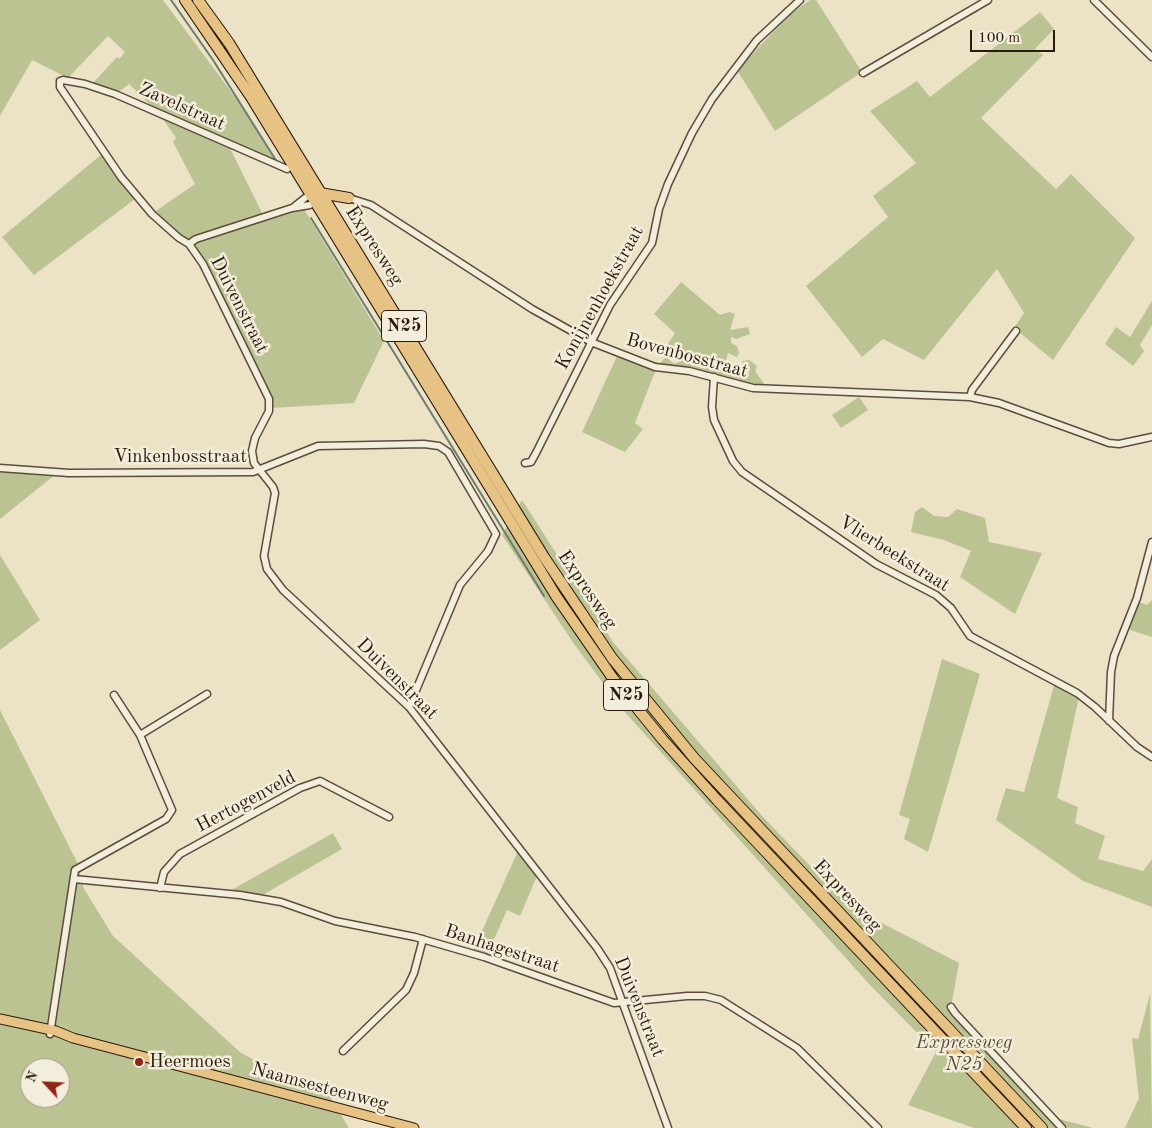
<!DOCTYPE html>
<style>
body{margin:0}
#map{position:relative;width:1152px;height:1128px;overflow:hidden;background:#ece3c7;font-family:"Old Standard TT",serif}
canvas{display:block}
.north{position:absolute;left:20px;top:1058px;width:50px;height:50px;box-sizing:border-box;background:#f3eddb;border:1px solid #a39988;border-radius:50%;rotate:295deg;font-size:14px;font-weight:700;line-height:20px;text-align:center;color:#2c1a0c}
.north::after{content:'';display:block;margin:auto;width:18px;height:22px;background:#8f2418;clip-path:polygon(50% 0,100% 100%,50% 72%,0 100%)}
.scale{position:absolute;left:970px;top:30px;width:85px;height:22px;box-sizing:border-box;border:2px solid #2c1a0c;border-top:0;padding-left:6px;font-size:15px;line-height:18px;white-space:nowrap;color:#2c1a0c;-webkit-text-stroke:4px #f3eddb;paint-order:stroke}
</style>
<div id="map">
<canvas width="1152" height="1128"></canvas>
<div class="north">N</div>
<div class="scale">100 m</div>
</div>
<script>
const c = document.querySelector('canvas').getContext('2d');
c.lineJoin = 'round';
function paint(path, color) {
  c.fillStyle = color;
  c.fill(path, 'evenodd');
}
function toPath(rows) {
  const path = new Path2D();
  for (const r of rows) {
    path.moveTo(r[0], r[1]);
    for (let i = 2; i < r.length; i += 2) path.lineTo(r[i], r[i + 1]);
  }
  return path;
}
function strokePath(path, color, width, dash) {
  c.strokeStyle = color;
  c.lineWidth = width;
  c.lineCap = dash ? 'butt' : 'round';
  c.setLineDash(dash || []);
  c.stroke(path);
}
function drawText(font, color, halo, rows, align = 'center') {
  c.font = font + ' "Old Standard TT",serif';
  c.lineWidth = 5;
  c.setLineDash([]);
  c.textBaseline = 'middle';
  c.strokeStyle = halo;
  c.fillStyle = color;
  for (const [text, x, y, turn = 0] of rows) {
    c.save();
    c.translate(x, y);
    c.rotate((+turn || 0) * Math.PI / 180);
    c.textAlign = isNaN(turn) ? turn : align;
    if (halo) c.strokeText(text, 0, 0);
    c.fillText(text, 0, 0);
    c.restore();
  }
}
const green = toPath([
 [0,0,163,0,241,105,276,162,228,144,263,215,187,239,153,213,195,184,173,142,176,138,160,115,129,84,119,92,93,83,117,57,119,59,125,52,108,36,68,78,32,60,0,116],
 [810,0,816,0,862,72,775,131,737,70,790,14],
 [1040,12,1054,29,1035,49,1043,55,981,118,1056,189,1071,174,1135,238,1053,360,1014,328,1024,313,997,269,924,360,883,339,862,357,806,286,888,217,873,196,916,163,870,111,917,81,930,97],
 [102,154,135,199,34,275,2,237],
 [304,209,384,341,354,403,271,408,269,394,253,359,243,344,195,248,196,242,199,241],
 [681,282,720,315,729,312,735,314,730,330,748,327,750,334,736,339,731,337,731,343,737,346,739,353,737,357,728,353,725,364,735,366,732,374,735,375,745,369,742,361,749,360,757,366,755,371,768,389,689,371,656,369,635,423,643,429,625,452,582,432,618,354,644,363,646,360,660,363,666,357,674,364,679,362,665,348,675,333,654,314],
 [1152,301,1152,325,1140,345,1144,351,1133,366,1105,344,1116,327,1130,337],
 [859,397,868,410,841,428,832,415],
 [0,471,56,474,0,519],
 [522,500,613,642,763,817,849,906,959,963,951,1007,948,1009,1052,1117,1093,1128,974,1128,908,1105,936,1052,869,984,623,710,574,644,502,535],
 [922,507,934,516,948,517,957,509,985,518,989,542,1042,553,1015,614,960,577,971,551,944,540,911,532,915,512],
 [0,555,40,620,0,650],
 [1152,600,1152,637,1127,629,1139,602,1147,605],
 [942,659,980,674,928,852,904,839,910,819,899,815],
 [1055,682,1079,697,1057,798,1078,807,1075,823,1105,836,1098,859,1143,871,1152,859,1152,907,1083,881,996,820,1006,788,1024,792],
 [0,710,77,862,84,889,113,936,241,1053,273,1069,318,1086,331,1098,349,1128,0,1128],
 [30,1068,60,1068,60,1098,30,1098],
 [333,833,342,849,259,897,226,893],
 [518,851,537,876,520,916,507,910,487,955,473,951],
 [1150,994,1152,1128,1125,1128,1139,1098,1132,1038,1138,1039]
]);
const stream = toPath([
 [171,0,213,60,277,162],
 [311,218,544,596]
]);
const minor = toPath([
 [1094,0,1152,57],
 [863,73,988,0],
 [287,169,115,94,85,84,63,80,60,81,60,87,121,177,152,214,179,238,189,244,203,264,269,399,269,411,255,438,252,451,254,463,273,487,275,493,264,556,267,569,283,590,409,707,597,948,610,968,668,1128],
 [349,198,371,205,532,309,591,342,655,367,689,371,753,388,970,397,999,403,1109,443,1119,444,1152,437],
 [295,206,305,198],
 [189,244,196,239,292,208,310,205],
 [714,377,712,407,714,420,733,461,742,472,876,564,936,595,951,608,970,636,1077,693,1095,707,1137,747,1152,757],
 [970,397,972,390,1016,331],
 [525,463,531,462,536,453,610,305,652,243,659,209,668,184,692,133,712,99,757,40,800,0],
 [0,468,69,473,253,472,318,446,424,444,439,446,448,452,496,534,488,551,460,585,409,707],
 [1109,721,1111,672,1114,656,1137,598,1152,542],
 [140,735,207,694],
 [74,879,240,895,281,902,335,921,415,937,484,957,614,1003,687,996,705,996,721,1000,797,1048,878,1128],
 [160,888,164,872,180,854,300,788,320,781,389,817],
 [951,1007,955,1013,1062,1128],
 [50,1034,75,870,166,819,172,810,140,735,114,695],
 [343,1051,406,990,414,973,423,939]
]);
const major = toPath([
 [0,1019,56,1031,73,1038,414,1128]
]);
const highway = toPath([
 [185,0,251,97,556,596,614,680,663,740,717,800,1026,1128],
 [198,0,229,43,544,557,612,658,695,759,1042,1128],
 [320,193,349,198]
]);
const markers = [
 [139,1062,5,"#8f2418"]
];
const shields = [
 [404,326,45],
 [626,695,45]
];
const shieldNames = [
 ["N25",404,326],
 ["N25",626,695]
];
const streetNames = [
 ["Zavelstraat",182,107,24],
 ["Expresweg",374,246,57],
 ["Konijnenhoekstraat",600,298,-61],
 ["Duivenstraat",239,305,63],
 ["Bovenbosstraat",687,356,15],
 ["Vinkenbosstraat",180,457],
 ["Vlierbeekstraat",894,554,32],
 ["Expresweg",587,590,56],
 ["Duivenstraat",397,679,45],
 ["Hertogenveld",246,802,-28],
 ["Expresweg",847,896,47],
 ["Banhagestraat",502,949,18],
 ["Duivenstraat",639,1007,68],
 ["Naamsesteenweg",320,1087,15]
];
const parkNames = [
 ["Expressweg",964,1043],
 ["N25",964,1065]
];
const poiNames = [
 ["Heermoes",149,1062]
];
paint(green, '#bbc393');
strokePath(stream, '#6d7c70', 2);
strokePath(minor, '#5c4c3b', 9);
strokePath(major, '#2c1a0c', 11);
strokePath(highway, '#2c1a0c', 12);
strokePath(minor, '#f3eddb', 6);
strokePath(major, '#e6c284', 9);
strokePath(highway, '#e6c284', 10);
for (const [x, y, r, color] of markers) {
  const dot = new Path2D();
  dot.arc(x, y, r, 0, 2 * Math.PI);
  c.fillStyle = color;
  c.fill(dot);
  strokePath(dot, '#f3eddb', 2);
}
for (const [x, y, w] of shields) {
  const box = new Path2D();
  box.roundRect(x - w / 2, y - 15.5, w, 31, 4);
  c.fillStyle = '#f3eddb';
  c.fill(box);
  strokePath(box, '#2c1a0c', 1);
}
drawText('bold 18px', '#2c1a0c', null, shieldNames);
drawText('19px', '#2c1a0c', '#f3eddb', streetNames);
drawText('italic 19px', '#574d34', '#f3eddb', parkNames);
drawText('19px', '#2c1a0c', '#f3eddb', poiNames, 'left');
</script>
